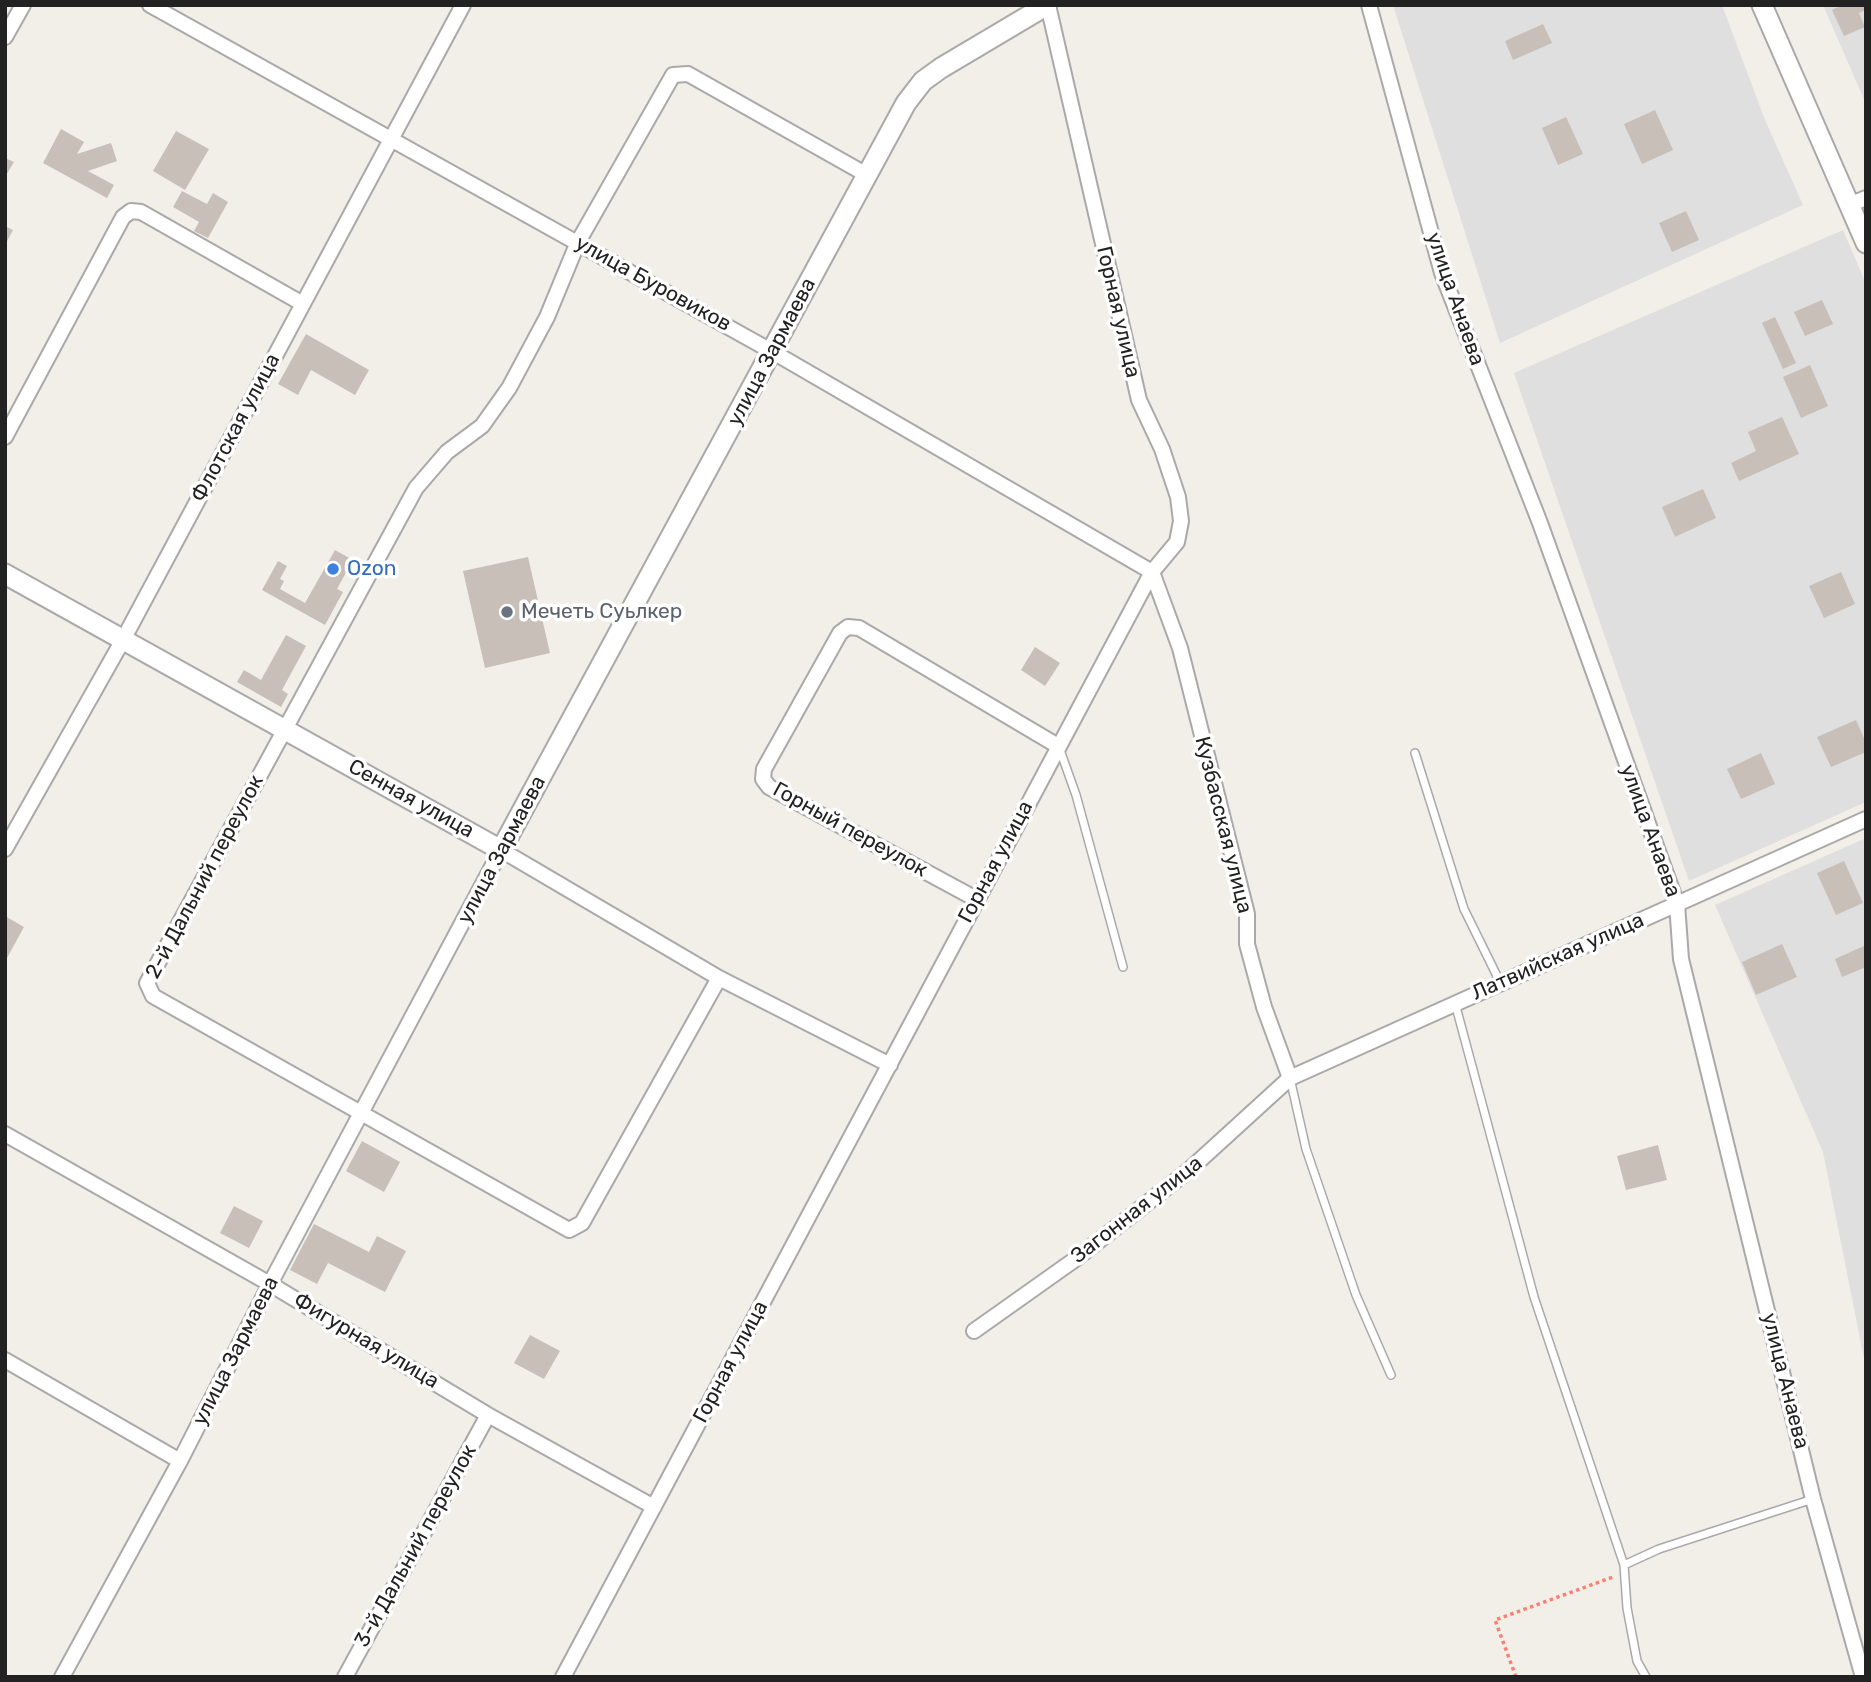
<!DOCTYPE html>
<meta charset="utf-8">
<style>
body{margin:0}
#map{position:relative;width:1871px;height:1682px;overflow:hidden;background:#f2efe9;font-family:Rubik,sans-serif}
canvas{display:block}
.frame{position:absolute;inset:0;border:7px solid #222;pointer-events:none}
</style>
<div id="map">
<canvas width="1871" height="1682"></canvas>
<div class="frame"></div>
</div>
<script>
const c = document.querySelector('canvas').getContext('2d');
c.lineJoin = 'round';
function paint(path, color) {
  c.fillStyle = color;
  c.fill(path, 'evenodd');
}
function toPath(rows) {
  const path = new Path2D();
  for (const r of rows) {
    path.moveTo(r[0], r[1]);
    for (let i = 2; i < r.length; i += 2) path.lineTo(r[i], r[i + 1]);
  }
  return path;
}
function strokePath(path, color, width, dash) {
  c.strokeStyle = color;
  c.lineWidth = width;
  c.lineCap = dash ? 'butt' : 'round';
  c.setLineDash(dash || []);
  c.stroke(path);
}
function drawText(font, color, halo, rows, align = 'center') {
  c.font = font + ' Rubik,sans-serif';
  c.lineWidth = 7;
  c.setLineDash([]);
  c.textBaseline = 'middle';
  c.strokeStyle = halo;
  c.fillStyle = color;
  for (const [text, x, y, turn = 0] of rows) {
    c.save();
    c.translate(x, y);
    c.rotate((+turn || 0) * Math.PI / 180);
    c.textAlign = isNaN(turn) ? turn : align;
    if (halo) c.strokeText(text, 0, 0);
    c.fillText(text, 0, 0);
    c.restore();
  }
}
const residential = toPath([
 [1393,5,1722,5,1765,120,1803,205,1500,343],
 [1823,5,1866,5,1866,104],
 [1843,230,1866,284,1866,802,1689,881,1514,373],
 [1866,838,1866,1369,1823,1152,1715,905]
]);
const building = toPath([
 [1842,5,1866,5,1866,10,1859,13,1865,27,1844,36,1832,10],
 [1543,24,1552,43,1513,60,1505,41],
 [1655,110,1673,150,1642,164,1624,124],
 [1566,117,1583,154,1558,165,1542,128],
 [61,129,84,142,77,154,111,143,117,161,88,171,114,185,107,198,43,163],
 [176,131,209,149,185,190,153,171],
 [5,158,14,162,5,177],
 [182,191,207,204,213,193,228,202,208,238,194,231,199,222,173,207],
 [1686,211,1699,240,1672,252,1659,223],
 [5,226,13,230,5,245],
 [1822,300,1833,324,1805,336,1794,312],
 [1775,317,1796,363,1783,369,1762,323],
 [306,334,369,370,355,395,311,370,298,395,278,384],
 [1810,365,1828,406,1801,418,1783,377],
 [1782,417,1799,454,1739,481,1731,463,1756,451,1748,432],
 [1703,489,1716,518,1675,537,1662,507],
 [335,550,353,560,337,589,343,592,325,625,262,590,278,561,287,566,280,579,284,581,280,589,305,603],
 [528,557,550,653,485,668,463,571],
 [1841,572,1855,604,1824,618,1809,586],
 [286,635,306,646,282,690,288,694,281,707,237,682,244,670,261,680],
 [1035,647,1060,663,1045,686,1021,670],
 [1856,720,1866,743,1866,752,1831,767,1817,737],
 [1761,753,1775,784,1741,799,1727,769],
 [1844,861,1863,903,1836,915,1817,873],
 [5,916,24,927,7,958,5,958],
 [1782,944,1797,977,1756,995,1742,962],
 [1866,945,1866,967,1842,977,1835,959],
 [362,1141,400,1162,384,1192,346,1171],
 [1658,1145,1667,1180,1626,1190,1617,1156],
 [234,1206,263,1221,249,1248,220,1233],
 [314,1224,369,1252,377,1236,406,1251,385,1292,328,1263,317,1284,290,1270],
 [530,1335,560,1351,544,1379,514,1363]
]);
const path = toPath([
 [1516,1677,1495,1620,1613,1577]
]);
const service = toPath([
 [1060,750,1076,795,1123,967],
 [1415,753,1464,909,1500,982],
 [1455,1003,1534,1297,1624,1565,1627,1608,1637,1661,1646,1677],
 [1290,1078,1306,1149,1356,1295,1391,1375],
 [1624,1565,1659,1549,1813,1499]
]);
const minor = toPath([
 [150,5,773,352,1152,572,1180,648,1247,914,1247,944,1264,1007,1290,1078],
 [1369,5,1442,273,1540,523,1677,904,1681,959,1813,1499,1863,1677],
 [5,37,23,5],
 [1849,205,1866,198],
 [5,437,123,217,131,211,141,212,303,304],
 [5,849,124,638,463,5],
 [976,899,769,787,763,779,764,769,840,633,848,627,859,628,1058,746],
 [719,978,582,1223,569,1230,153,996,147,983,416,488,447,452,482,426,509,388,547,317,578,242,673,75,688,74,867,175],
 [5,1134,270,1284,488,1415,654,1507],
 [974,1331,1077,1258,1188,1171,1290,1078,1866,819],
 [5,1360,180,1461],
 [62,1677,180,1461,270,1284,501,850,719,978,890,1065],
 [345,1677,488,1415],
 [563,1677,1152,572,1177,542,1181,521,1178,497,1162,449,1139,400,1048,5]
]);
const tertiary = toPath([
 [1762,5,1866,243],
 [5,574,501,850,906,103,923,81,941,68,1047,5]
]);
const markers = [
 [333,569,7,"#3f7fe0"],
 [507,612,7,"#6b7280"]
];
const streetNames = [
 ["улица Буровиков",653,284,29],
 ["улица Анаева",1455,299,71],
 ["Горная улица",1118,312,77],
 ["улица Зармаева",772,352,-62],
 ["Флотская улица",236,428,-62],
 ["Сенная улица",411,799,29],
 ["Кузбасская улица",1223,825,76],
 ["Горный переулок",850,830,29],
 ["улица Анаева",1650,831,70],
 ["улица Зармаева",502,850,-62],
 ["Горная улица",996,862,-62],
 ["2-й Дальний переулок",205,877,-62],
 ["Латвийская улица",1558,957,-24],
 ["Загонная улица",1137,1210,-38],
 ["Фигурная улица",366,1341,31],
 ["улица Зармаева",236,1351,-63],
 ["Горная улица",731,1362,-62],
 ["улица Анаева",1785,1381,76],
 ["3-й Дальний переулок",416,1546,-61]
];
const shopNames = [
 ["Ozon",347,569]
];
const worshipNames = [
 ["Мечеть Суьлкер",521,612]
];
paint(residential, '#e0dfdf');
paint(building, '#c7bfb8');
strokePath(service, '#a9a9a9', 10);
strokePath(minor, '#a9a9a9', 18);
strokePath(tertiary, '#a9a9a9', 23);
strokePath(path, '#fa8072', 3.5, [3.5, 3.5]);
strokePath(service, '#fff', 7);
strokePath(minor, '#fff', 14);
strokePath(tertiary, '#fff', 19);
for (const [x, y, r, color] of markers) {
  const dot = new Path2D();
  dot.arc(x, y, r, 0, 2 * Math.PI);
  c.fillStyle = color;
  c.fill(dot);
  strokePath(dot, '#fff', 2.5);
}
drawText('21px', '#222', '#fff', streetNames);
drawText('21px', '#366cbe', '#fff', shopNames, 'left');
drawText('21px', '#5b616d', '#fff', worshipNames, 'left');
</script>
